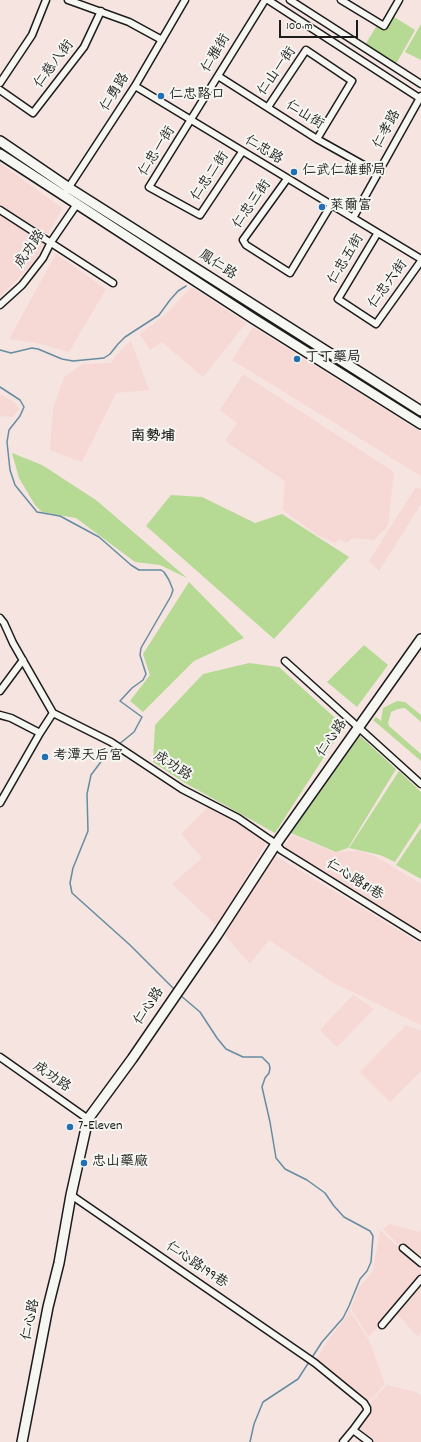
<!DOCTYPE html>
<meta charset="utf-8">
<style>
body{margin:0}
#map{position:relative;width:421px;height:1442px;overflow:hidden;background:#f6e4e1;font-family:Dekko,sans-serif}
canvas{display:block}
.scale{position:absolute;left:279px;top:20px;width:79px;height:18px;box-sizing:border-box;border:2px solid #1c1c1c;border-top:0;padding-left:5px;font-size:12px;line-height:14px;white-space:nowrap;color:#1c1c1c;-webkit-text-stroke:3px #f6f6f2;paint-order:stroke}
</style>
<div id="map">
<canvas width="421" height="1442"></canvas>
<div class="scale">100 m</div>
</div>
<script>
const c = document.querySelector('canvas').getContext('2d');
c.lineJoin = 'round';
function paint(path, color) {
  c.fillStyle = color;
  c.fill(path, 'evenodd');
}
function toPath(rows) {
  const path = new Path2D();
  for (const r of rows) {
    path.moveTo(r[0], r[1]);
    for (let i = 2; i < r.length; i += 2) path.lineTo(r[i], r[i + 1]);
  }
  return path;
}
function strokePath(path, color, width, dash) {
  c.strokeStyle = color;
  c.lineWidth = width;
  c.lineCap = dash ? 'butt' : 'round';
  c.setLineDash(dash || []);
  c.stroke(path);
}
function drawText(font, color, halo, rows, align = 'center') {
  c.font = font + ' Dekko,"LXGW WenKai TC",sans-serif';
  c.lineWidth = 4;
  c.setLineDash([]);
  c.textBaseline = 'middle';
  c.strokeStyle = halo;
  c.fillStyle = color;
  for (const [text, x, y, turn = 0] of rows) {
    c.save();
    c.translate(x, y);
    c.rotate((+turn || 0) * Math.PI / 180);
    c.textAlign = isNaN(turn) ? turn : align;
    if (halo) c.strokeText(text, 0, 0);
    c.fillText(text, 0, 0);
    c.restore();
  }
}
const built = toPath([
 [0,163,62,208,48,234,0,205],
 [0,215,44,243,37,259,0,297],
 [56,254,106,289,69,352,37,343,9,339],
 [192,287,246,323,203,377,162,342,150,350,140,334,165,315],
 [253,327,421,432,421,476,232,360],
 [131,341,149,390,116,393,82,462,50,450,53,409,64,377,83,364,111,363,117,354],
 [243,374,394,472,388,526,374,540,352,538,346,543,339,539,335,543,317,535,283,510,285,481,225,441,237,423,220,410],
 [0,394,14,402,19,409,13,417,0,416],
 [416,487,421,489,421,504,379,571,369,561],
 [208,807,238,822,266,843,217,926,172,884,202,858,181,834],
 [292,835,334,852,359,851,377,857,421,884,421,932,284,847],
 [274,855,421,944,421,1025,332,982,269,940,250,964,223,933],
 [353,995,374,1009,337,1047,320,1030],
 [406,1025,421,1031,421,1071,390,1102,360,1072],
 [390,1224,419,1232,421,1230,421,1258,402,1242,399,1245,383,1229],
 [380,1230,421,1269,421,1275,369,1337,351,1309,358,1289,373,1271],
 [421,1285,421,1332,418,1337,397,1314],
 [349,1310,369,1340,385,1384,369,1401,316,1360,332,1335,347,1316],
 [387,1385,416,1392,421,1395,421,1442,375,1442,357,1429,371,1402]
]);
const green = toPath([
 [394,17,415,30,396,64,365,45,376,27,386,27],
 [421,24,421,60,405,52],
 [12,453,42,465,96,500,187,578,160,565,135,562,76,518,42,512,35,505,19,478],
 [171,495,202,497,255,523,282,514,349,557,274,639,146,526],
 [189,582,244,638,194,661,143,712,130,701,150,675,143,654],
 [364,645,388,665,357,707,327,682],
 [249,663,279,667,344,726,275,833,185,783,153,762,155,725,203,674],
 [397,701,405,702,421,715,421,722,405,708,398,709,391,712,388,723,389,726,421,754,421,761,373,720,376,717,381,721,383,708],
 [360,736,396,769,348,848,336,852,291,833],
 [399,771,421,792,421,822,395,862,380,855,349,848],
 [421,828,421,879,396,865]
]);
const stream = toPath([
 [0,350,11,353,32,348,38,349,62,359,73,361,104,358,110,354,118,344,125,337,159,315,170,300,178,291,186,286],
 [0,387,20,400,24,407,20,416,9,430,7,442,10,470,15,485,37,512,60,516,99,537,131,565,139,570,161,570,164,572,169,580,173,590,171,596,141,648,140,655,146,674,143,680,132,688,120,701,142,717,134,732,118,745],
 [115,747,109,751,91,775,87,794,88,831,73,868,70,883,72,893,130,945,175,990],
 [180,995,200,1012,217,1038,226,1049,243,1057,262,1057,269,1064,270,1068,269,1073,265,1078,262,1087,270,1122,276,1158,285,1169,307,1180,325,1193,334,1206,344,1217,370,1231,373,1236,371,1262,367,1271,360,1279,349,1306,343,1318,322,1342,311,1359],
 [250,1442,254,1424,263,1402,298,1379,309,1362]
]);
const street = toPath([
 [68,0,129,22,162,40],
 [268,0,421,99],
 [290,0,421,84],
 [341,0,384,26,399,0],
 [218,76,317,139,378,173],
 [0,83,32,35,46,0],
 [135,86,421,259],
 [0,90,33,113,84,47,101,11],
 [268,107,306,50,352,81,317,139],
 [242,152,200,215,149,187,265,0],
 [287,179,243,240,246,245,290,273,331,205],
 [67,190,135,86,185,0],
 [0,210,113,283],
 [353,218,421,96],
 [377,234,338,299,376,324,421,261],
 [0,305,22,285,43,258,51,242,77,204],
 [0,618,4,623,13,643,53,713,111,742,182,789,238,818,276,844,281,850,421,937],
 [285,661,421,784],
 [0,691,23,660],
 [0,715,11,718,40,733],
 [0,803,40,733,53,713],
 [0,1057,88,1119],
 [71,1195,315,1363,364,1403,367,1408,367,1411,353,1430,369,1442],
 [403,1248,421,1263],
 [382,1325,421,1279],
 [343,1442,353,1430]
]);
const secondary = toPath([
 [0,141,69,188,421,411],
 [0,154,254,319,421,424],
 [22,1442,48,1307,59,1263,71,1195,88,1119,132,1059,217,935,276,844,421,639]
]);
const markers = [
 [161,96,4,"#1f6fb2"],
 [294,172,4,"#1f6fb2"],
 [322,207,4,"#1f6fb2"],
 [297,359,4,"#1f6fb2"],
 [45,757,4,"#1f6fb2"],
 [70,1127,4,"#1f6fb2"],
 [84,1163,4,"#1f6fb2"]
];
const streetNames = [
 ["仁雅街",217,54,-59],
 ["仁慈八街",55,65,-53],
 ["仁山一街",278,72,-55],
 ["仁勇路",116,93,-58],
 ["仁山街",304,116,32],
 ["仁孝路",388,130,-61],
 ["仁忠路",263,151,31],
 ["仁忠一街",158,152,-58],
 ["仁忠二街",211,177,-56],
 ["仁忠三街",253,205,-55],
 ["成功路",31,250,-56],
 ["仁忠五街",347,260,-59],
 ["鳳仁路",217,266,33],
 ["仁忠六街",389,285,-54],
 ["仁心路",333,739,-55],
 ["成功路",172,767,33],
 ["仁心路81巷",354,881,32],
 ["仁心路",150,1007,-56],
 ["成功路",51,1078,35],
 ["仁心路199巷",196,1266,34],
 ["仁心路",32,1320,-78]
];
const poiNames = [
 ["仁忠路口",169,96],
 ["仁武仁雄郵局",302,172],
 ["萊爾富",330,207],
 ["丁丁藥局",305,359],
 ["考潭天后宮",53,757],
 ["7-Eleven",78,1127],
 ["忠山藥廠",92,1163]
];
const neighbourhoodNames = [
 ["南勢埔",153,438]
];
paint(built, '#f6d8d5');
paint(green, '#b6d994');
strokePath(stream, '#668ca0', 1.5);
strokePath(street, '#1c1c1c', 9);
strokePath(secondary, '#1c1c1c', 12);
strokePath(street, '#f6f6f2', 6);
strokePath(secondary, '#f6f6f2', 9);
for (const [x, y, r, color] of markers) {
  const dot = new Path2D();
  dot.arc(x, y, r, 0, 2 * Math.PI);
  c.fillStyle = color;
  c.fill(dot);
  strokePath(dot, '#f6f6f2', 1.5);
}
drawText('14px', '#1c1c1c', '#f6f6f2', streetNames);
drawText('14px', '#1c1c1c', '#f6f6f2', poiNames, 'left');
drawText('bold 15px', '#1c1c1c', '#f6f6f2', neighbourhoodNames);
</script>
